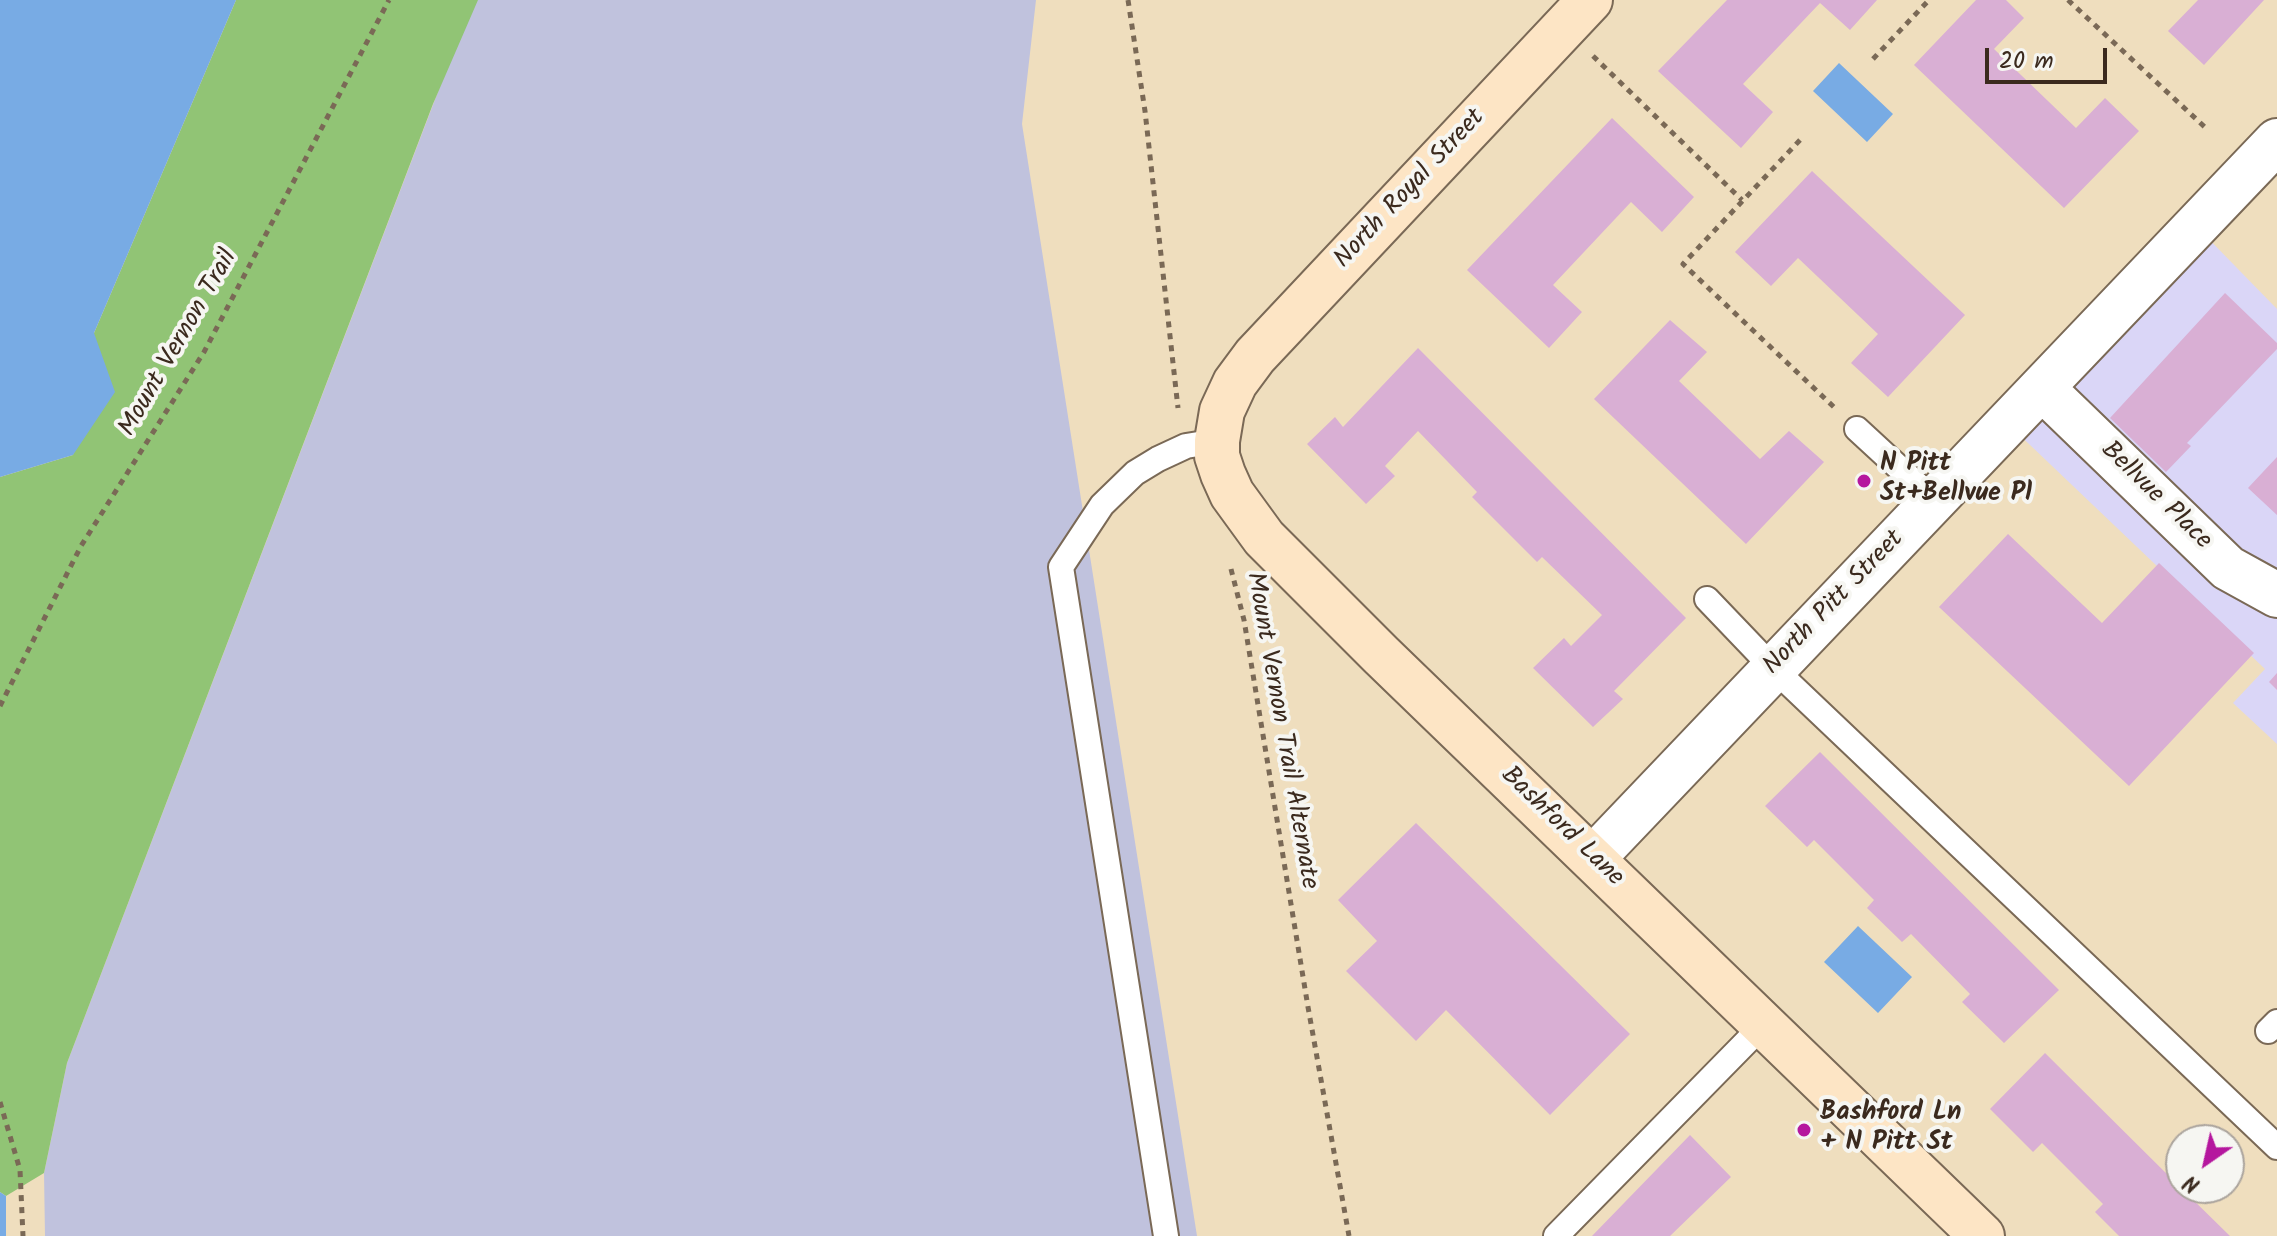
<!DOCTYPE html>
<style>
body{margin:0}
#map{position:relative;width:2277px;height:1236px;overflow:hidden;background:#efdebe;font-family:Kalam,sans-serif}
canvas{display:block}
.north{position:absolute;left:2165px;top:1124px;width:80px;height:80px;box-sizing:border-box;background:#f6f6f2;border:2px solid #aba49d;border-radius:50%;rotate:214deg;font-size:22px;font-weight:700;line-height:32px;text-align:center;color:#3b2a1e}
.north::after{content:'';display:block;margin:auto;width:28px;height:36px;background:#b5179e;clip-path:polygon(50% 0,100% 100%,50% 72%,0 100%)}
.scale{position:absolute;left:1985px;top:48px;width:122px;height:36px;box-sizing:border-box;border:4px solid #3b2a1e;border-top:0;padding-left:10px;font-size:24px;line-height:28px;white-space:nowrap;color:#3b2a1e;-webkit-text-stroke:6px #f6f6f2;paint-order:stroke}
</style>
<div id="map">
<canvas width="2277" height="1236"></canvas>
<div class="north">N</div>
<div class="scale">20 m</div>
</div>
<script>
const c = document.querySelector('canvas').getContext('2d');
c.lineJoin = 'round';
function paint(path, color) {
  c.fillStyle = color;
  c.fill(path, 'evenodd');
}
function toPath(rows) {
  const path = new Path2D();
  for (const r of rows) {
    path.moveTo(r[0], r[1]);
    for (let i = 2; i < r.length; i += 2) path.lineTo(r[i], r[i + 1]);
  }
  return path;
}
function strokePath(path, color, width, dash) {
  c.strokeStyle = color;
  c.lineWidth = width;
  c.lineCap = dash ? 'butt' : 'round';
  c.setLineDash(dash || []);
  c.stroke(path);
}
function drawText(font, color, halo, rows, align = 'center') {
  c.font = font + ' Kalam,sans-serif';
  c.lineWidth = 8;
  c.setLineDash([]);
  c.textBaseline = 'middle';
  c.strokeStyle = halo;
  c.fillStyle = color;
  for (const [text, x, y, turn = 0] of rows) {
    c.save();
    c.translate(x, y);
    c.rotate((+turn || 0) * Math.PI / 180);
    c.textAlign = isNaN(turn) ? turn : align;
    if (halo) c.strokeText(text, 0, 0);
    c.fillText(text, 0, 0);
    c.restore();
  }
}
const built = toPath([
 [2197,227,2277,309,2277,744,2233,703,2265,669,2008,424]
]);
const industrial = toPath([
 [473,0,1036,0,1022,124,1197,1236,45,1236,44,1173,67,1063]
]);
const green = toPath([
 [236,0,478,0,433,104,67,1063,44,1173,6,1196,0,1192,0,477,73,455,94,333]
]);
const water = toPath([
 [0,0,236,0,94,333,115,392,73,455,0,477],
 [1839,63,1893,114,1867,142,1813,91],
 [1858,926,1912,977,1878,1013,1824,962],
 [0,1192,6,1196,6,1236,0,1236]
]);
const building = toPath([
 [1727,0,1877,0,1850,30,1820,3,1743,84,1773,112,1741,148,1658,71],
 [1976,0,2006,0,2024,18,1994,49,2076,128,2105,98,2139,131,2064,208,1914,65],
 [2198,0,2264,0,2204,65,2168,31],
 [1612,118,1694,197,1662,232,1631,202,1553,285,1582,312,1549,348,1467,270],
 [1812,171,1965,315,1888,397,1851,363,1878,334,1798,258,1771,286,1735,252],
 [2225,293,2277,343,2277,349,2187,443,2191,446,2166,472,2110,418],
 [1670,320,1707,352,1679,381,1760,459,1789,431,1824,462,1746,544,1594,399],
 [1418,348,1686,618,1614,691,1623,699,1593,727,1533,668,1564,638,1571,646,1602,615,1542,557,1537,562,1472,497,1477,492,1418,431,1385,466,1395,476,1366,504,1307,444,1335,417,1343,427],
 [2277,457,2277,515,2248,488],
 [2008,534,2102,623,2159,563,2254,653,2129,786,1939,607],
 [2277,673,2277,690,2269,682],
 [1820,752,2059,990,2004,1043,1962,1002,1970,994,1911,934,1902,942,1867,908,1874,900,1814,840,1807,847,1765,806],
 [1416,823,1630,1034,1550,1115,1446,1010,1416,1041,1346,971,1377,941,1338,900],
 [2045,1053,2181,1188,2230,1236,2119,1236,2095,1212,2103,1204,2042,1143,2033,1152,1990,1109],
 [1690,1135,1731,1177,1670,1236,1592,1236]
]);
const path = toPath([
 [1128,0,1145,111,1178,408],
 [2068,0,2208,130],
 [1593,56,1742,200],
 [1873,59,1929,0],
 [1800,140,1683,264,1836,409],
 [1231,569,1244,620,1308,1007,1349,1236],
 [0,706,81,546,204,352,389,0],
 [0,1102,20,1170,23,1236]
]);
const lane = toPath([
 [1857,429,1934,500],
 [1707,599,1773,668,2277,1147],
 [2268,1031,2277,1022],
 [1166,1236,1061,567,1102,505,1135,473,1158,459,1186,446,1217,441],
 [1556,1236,1764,1024]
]);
const street = toPath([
 [2042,388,2228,568,2277,595],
 [1593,858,2277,141]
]);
const secondary = toPath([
 [1590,0,1255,356,1235,383,1222,411,1217,441,1217,456,1223,474,1232,494,1264,538,1381,655,1982,1236]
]);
const markers = [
 [1864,481,8,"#b5179e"],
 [1804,1130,8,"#b5179e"]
];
const streetNames = [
 ["North Royal Street",1411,190,-47],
 ["Mount Vernon Trail",180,344,-60],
 ["Bellvue Place",2155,497,44],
 ["North Pitt Street",1835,604,-46],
 ["Mount Vernon Trail Alternate",1280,731,80],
 ["Bashford Lane",1561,828,44]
];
const poiNames = [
 ["N Pitt",1880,466],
 ["St+Bellvue Pl",1880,496],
 ["Bashford Ln",1820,1115],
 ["+ N Pitt St",1820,1145]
];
paint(built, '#dad6f7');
paint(industrial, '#c0c2dd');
paint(green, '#91c475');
paint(water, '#78abe4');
paint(building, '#d9afd4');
strokePath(lane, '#7a6956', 28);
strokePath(street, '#7a6956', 48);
strokePath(secondary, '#7a6956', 48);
strokePath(path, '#7a6956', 5, [6, 6]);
strokePath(lane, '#fff', 24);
strokePath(street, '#fff', 44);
strokePath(secondary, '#fde5c5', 44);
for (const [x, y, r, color] of markers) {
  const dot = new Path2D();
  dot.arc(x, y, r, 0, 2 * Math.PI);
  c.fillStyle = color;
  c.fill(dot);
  strokePath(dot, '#f6f6f2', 3);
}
drawText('26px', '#3b2a1e', '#f6f6f2', streetNames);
drawText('bold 26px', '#3b2a1e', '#f6f6f2', poiNames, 'left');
</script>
